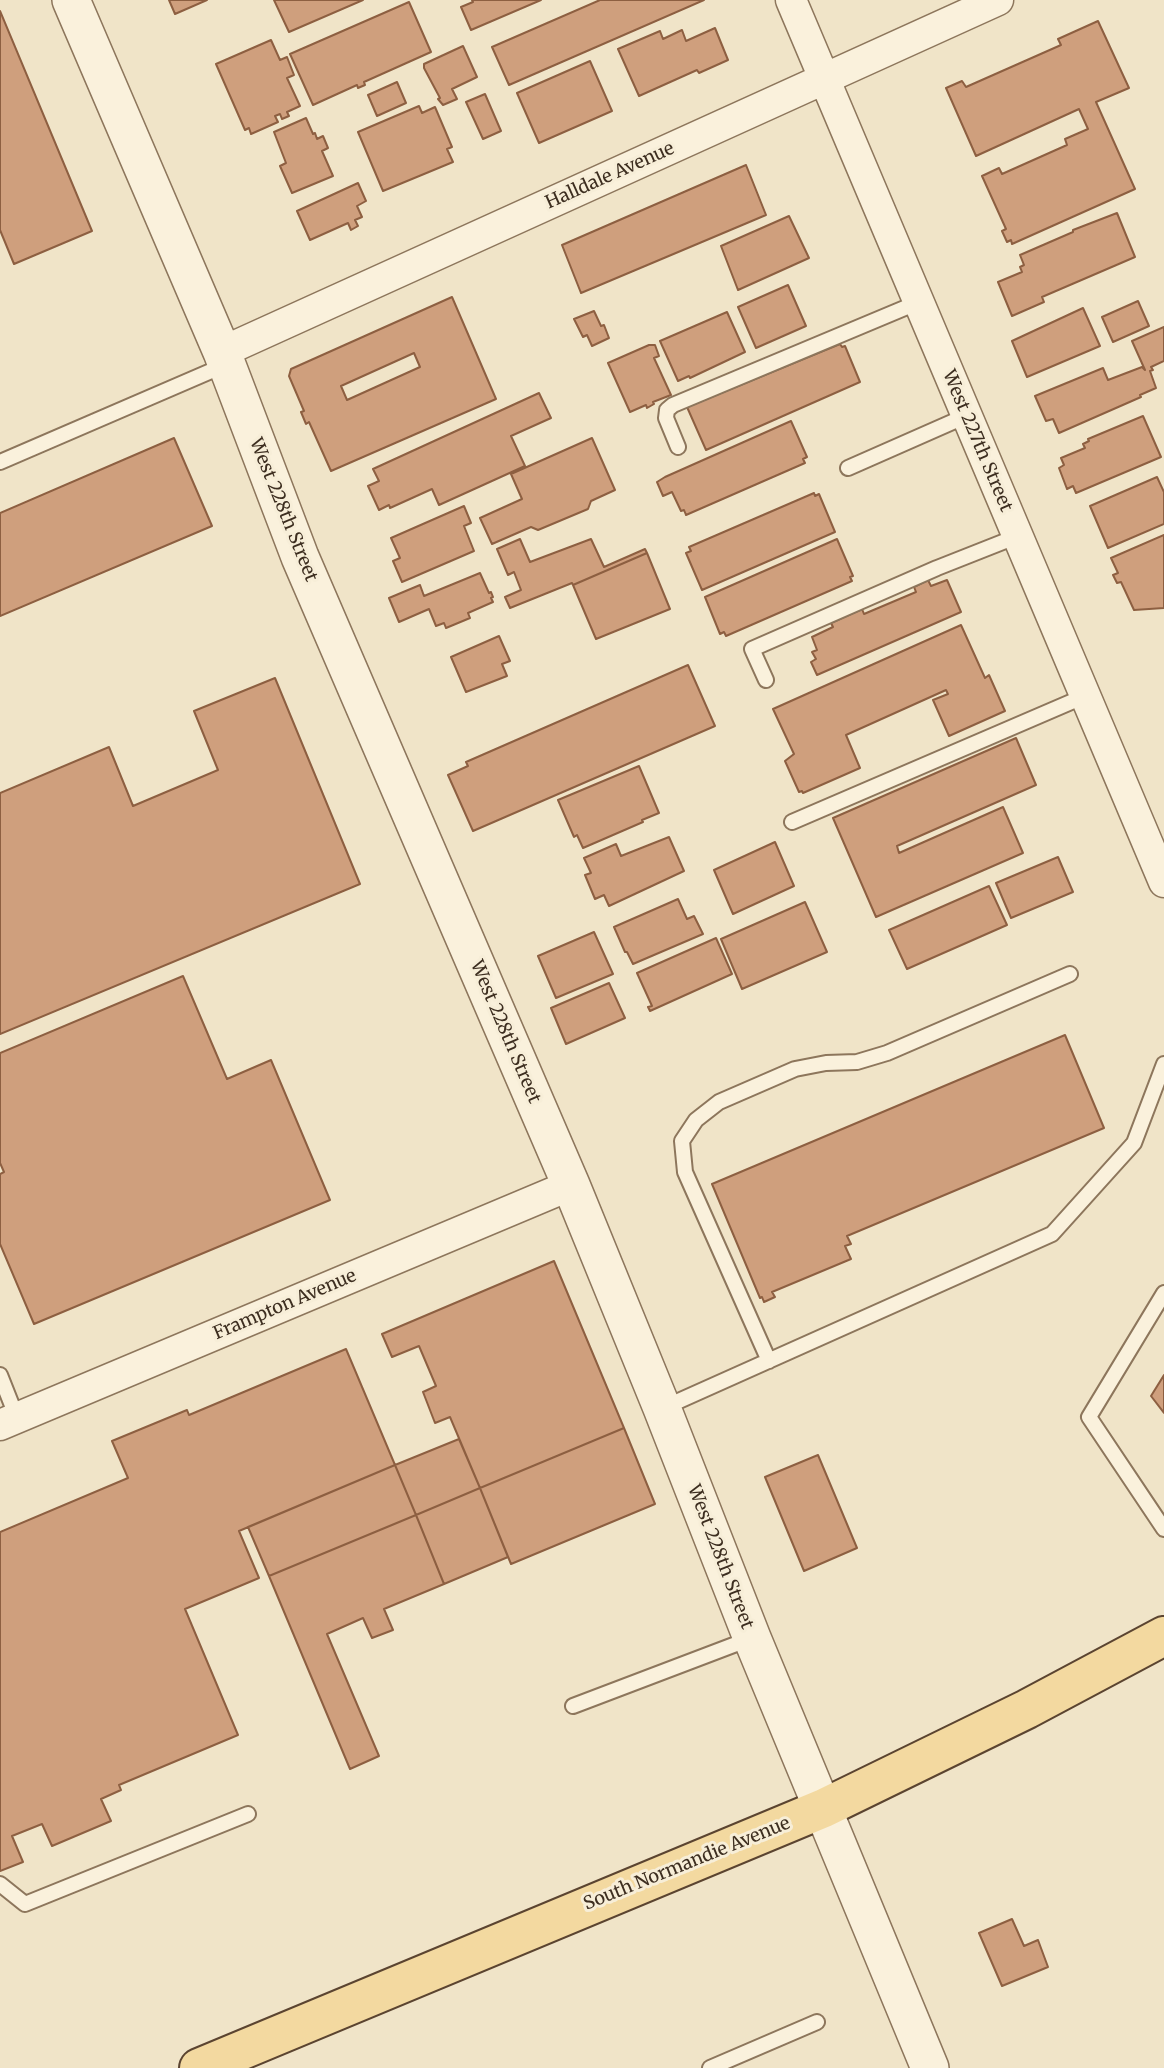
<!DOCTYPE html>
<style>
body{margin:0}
canvas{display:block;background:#f0e4c8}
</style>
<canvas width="1164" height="2068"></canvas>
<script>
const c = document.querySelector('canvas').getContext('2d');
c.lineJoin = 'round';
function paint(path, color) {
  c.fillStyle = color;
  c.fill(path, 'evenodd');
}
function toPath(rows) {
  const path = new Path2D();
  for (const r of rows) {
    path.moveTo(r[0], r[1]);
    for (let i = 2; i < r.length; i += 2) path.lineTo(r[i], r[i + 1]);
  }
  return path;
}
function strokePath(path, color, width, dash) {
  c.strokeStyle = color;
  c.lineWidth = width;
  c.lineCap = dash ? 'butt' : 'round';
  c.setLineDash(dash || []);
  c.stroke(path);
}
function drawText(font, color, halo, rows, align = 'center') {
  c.font = font + ' Merriweather,serif';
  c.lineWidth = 6;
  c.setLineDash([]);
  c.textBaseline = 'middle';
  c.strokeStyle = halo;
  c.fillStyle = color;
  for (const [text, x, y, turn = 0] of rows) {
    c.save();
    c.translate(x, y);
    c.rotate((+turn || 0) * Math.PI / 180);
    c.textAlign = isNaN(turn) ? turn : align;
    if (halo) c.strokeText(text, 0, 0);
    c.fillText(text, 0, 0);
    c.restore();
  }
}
const building = toPath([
 [169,0,207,0,175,14,169,0],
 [274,0,363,0,289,32,274,0],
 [472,0,541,0,471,30,461,7,473,2,472,0],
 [600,0,704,0,509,85,492,47,600,0],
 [409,2,431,52,364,82,365,85,358,88,357,85,313,105,290,54,409,2],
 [0,11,92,231,14,264,0,230,0,11],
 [1098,21,1129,88,1096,102,1135,189,1012,244,1011,240,1007,242,1002,231,1006,229,982,176,999,168,1002,174,1067,145,1065,139,1088,129,1079,109,976,156,946,88,962,81,966,87,1061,45,1058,39,1098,21],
 [715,28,728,60,699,73,697,70,639,96,618,49,660,31,663,39,682,30,686,41,715,28],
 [271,40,280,60,287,57,294,75,287,78,300,106,287,112,289,116,282,119,280,114,275,116,278,122,251,134,249,128,245,130,216,64,271,40],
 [463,46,477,77,452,89,457,99,443,105,438,99,440,98,424,68,424,64,463,46],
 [590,61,612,111,539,143,517,93,590,61],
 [397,82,406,103,377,116,368,95,397,82],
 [485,94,501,131,483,139,466,102,485,94],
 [419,106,422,113,435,107,452,147,447,149,453,162,383,191,358,132,419,106],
 [306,118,313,134,315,133,317,139,323,136,328,148,322,151,333,176,292,193,280,166,286,163,274,132,306,118],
 [746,165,766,215,581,293,562,245,746,165],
 [358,183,366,201,357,206,362,217,355,220,358,226,351,230,348,223,310,240,297,211,358,183],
 [1117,213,1135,257,1042,297,1044,302,1012,316,998,282,1022,272,1020,267,1024,265,1020,255,1073,232,1073,230,1117,213],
 [789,216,809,258,738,290,721,246,789,216],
 [788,285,806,326,756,348,738,307,788,285],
 [452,297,496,399,331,471,309,422,306,424,301,412,304,411,289,376,291,369,452,297],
 [414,353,420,367,347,400,341,386,414,353],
 [1138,301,1149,326,1113,342,1102,317,1138,301],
 [1083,308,1100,346,1027,377,1012,341,1083,308],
 [594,311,601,326,604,325,609,338,592,346,587,335,583,337,574,319,594,311],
 [727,312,745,352,690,378,689,376,678,381,660,341,727,312],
 [1164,327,1164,361,1151,367,1153,370,1150,371,1156,388,1140,395,1141,397,1059,433,1053,419,1046,421,1035,396,1103,368,1108,380,1142,367,1145,370,1132,341,1164,327],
 [840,344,842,347,845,346,860,382,706,450,687,407,840,344],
 [649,345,655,345,659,356,654,358,671,395,653,402,654,404,647,408,646,405,630,412,608,363,649,345],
 [539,393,551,418,511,436,525,466,439,505,432,489,390,508,389,505,379,510,368,486,379,481,373,469,539,393],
 [1143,416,1161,457,1076,493,1073,486,1067,489,1059,468,1064,465,1061,458,1085,448,1083,444,1089,441,1088,439,1143,416],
 [791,421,807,457,803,459,805,463,686,515,684,510,681,511,672,492,663,496,657,482,665,477,791,421],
 [174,438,212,526,0,616,0,513,174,438],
 [592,438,615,490,591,501,588,509,538,530,531,527,492,544,480,518,522,499,511,474,592,438],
 [1157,477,1164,492,1164,524,1108,548,1090,506,1157,477],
 [814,493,815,496,819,494,835,532,702,590,686,553,691,551,689,547,814,493],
 [464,506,471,523,464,526,474,551,402,582,393,561,400,558,391,538,464,506],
 [1164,535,1164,608,1134,610,1121,582,1117,583,1113,575,1118,573,1111,558,1164,535],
 [520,539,530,562,591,539,604,567,645,549,647,553,573,585,572,583,510,608,505,597,521,590,514,572,508,575,497,549,520,539],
 [837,539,853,576,850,577,852,581,726,636,724,632,720,634,705,597,837,539],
 [647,553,670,609,596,639,573,585,647,553],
 [480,573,489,593,491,592,493,597,491,598,493,602,468,613,470,618,446,628,444,623,436,626,429,609,399,622,389,598,420,585,424,596,480,573],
 [928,580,931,586,947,580,961,612,817,675,811,662,816,659,812,652,817,650,812,637,833,627,831,623,862,609,864,614,916,592,914,587,928,580],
 [961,625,985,678,989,675,1005,711,949,736,933,700,948,694,946,690,846,735,860,768,803,793,802,791,799,792,785,761,794,754,773,709,961,625],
 [499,636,510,661,502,664,507,676,466,692,451,657,499,636],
 [688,665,715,726,473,831,448,775,468,766,466,762,688,665],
 [275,678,360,884,0,1034,0,793,109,747,133,806,218,770,194,711,275,678],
 [1016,738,1036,785,897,846,899,853,1003,807,1023,853,876,917,833,818,1016,738],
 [639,766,659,813,642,820,643,822,583,848,577,835,574,837,558,800,639,766],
 [669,837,684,871,609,906,604,895,595,899,585,875,591,873,584,858,616,844,621,856,669,837],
 [775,842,794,886,733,914,714,870,775,842],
 [1058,857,1073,892,1011,918,996,883,1058,857],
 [989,886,1007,925,907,969,889,930,989,886],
 [678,899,687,919,694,916,703,934,633,964,627,952,625,952,614,927,678,899],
 [805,902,827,952,742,989,721,939,805,902],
 [594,932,613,974,556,998,538,956,594,932],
 [716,938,732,974,650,1011,648,1007,652,1006,637,973,716,938],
 [183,976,227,1079,271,1060,330,1200,34,1324,0,1244,0,1174,4,1172,0,1163,0,1053,183,976],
 [609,983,625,1018,566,1044,551,1008,609,983],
 [1065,1035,1104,1128,847,1236,851,1244,845,1246,851,1259,772,1292,775,1297,764,1302,762,1297,760,1298,712,1184,1065,1035],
 [554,1261,624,1428,480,1488,450,1417,435,1423,423,1392,436,1386,419,1346,392,1357,382,1334,554,1261],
 [346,1349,395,1465,239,1531,259,1578,185,1609,238,1735,119,1785,121,1790,101,1799,111,1821,52,1846,42,1824,12,1836,23,1862,0,1871,0,1532,128,1478,112,1441,187,1410,189,1415,346,1349],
 [1164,1375,1164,1413,1151,1396,1164,1375],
 [624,1428,655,1504,511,1564,480,1488,624,1428],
 [459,1439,480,1488,416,1515,395,1465,459,1439],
 [818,1455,857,1548,804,1571,765,1477,818,1455],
 [395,1465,416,1515,269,1576,248,1527,395,1465],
 [480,1488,508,1557,444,1584,416,1515,480,1488],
 [416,1515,444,1584,384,1609,393,1630,372,1638,363,1618,327,1634,379,1756,350,1769,269,1576,416,1515],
 [1012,1919,1024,1946,1038,1940,1048,1967,1002,1986,979,1933,1012,1919]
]);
const service = toPath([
 [678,447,666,418,667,410,673,405,919,302],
 [0,462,225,365],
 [848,468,966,416],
 [766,680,752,649,937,568,1018,536],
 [792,822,1085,696],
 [1164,1293,1089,1417,1164,1529],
 [769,1361,685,1172,682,1141,696,1120,719,1102,795,1069,826,1063,857,1062,887,1053,1070,974],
 [0,1375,17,1418],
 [663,1408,1052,1234,1134,1143,1164,1064],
 [573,1706,752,1638],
 [0,1884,25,1904,248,1814],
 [710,2068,817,2022]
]);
const minor = toPath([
 [791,0,1164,882],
 [222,352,998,0],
 [0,1425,571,1185]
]);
const tertiary = toPath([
 [71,0,222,352,300,557,571,1185,662,1408,752,1638,930,2068]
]);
const primary = toPath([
 [199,2068,824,1808,1027,1709,1164,1636]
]);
const streetNames = [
 ["Halldale Avenue",610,176,-24],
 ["West 227th Street",977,441,67],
 ["West 228th Street",283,510,68],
 ["West 228th Street",505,1032,67],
 ["Frampton Avenue",285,1305,-23],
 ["West 228th Street",720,1557,69],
 ["South Normandie Avenue",687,1864,-22]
];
paint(building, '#cf9f7d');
strokePath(building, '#8d5f41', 2);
strokePath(service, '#8d765c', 18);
strokePath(minor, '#8d765c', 33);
strokePath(tertiary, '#8d765c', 40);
strokePath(primary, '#5b4430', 42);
strokePath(service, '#faf1dc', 14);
strokePath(minor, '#faf1dc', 30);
strokePath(tertiary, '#faf1dc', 37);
strokePath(primary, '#f3d9a0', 38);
drawText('18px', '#3d2e20', '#f7eed8', streetNames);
</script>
